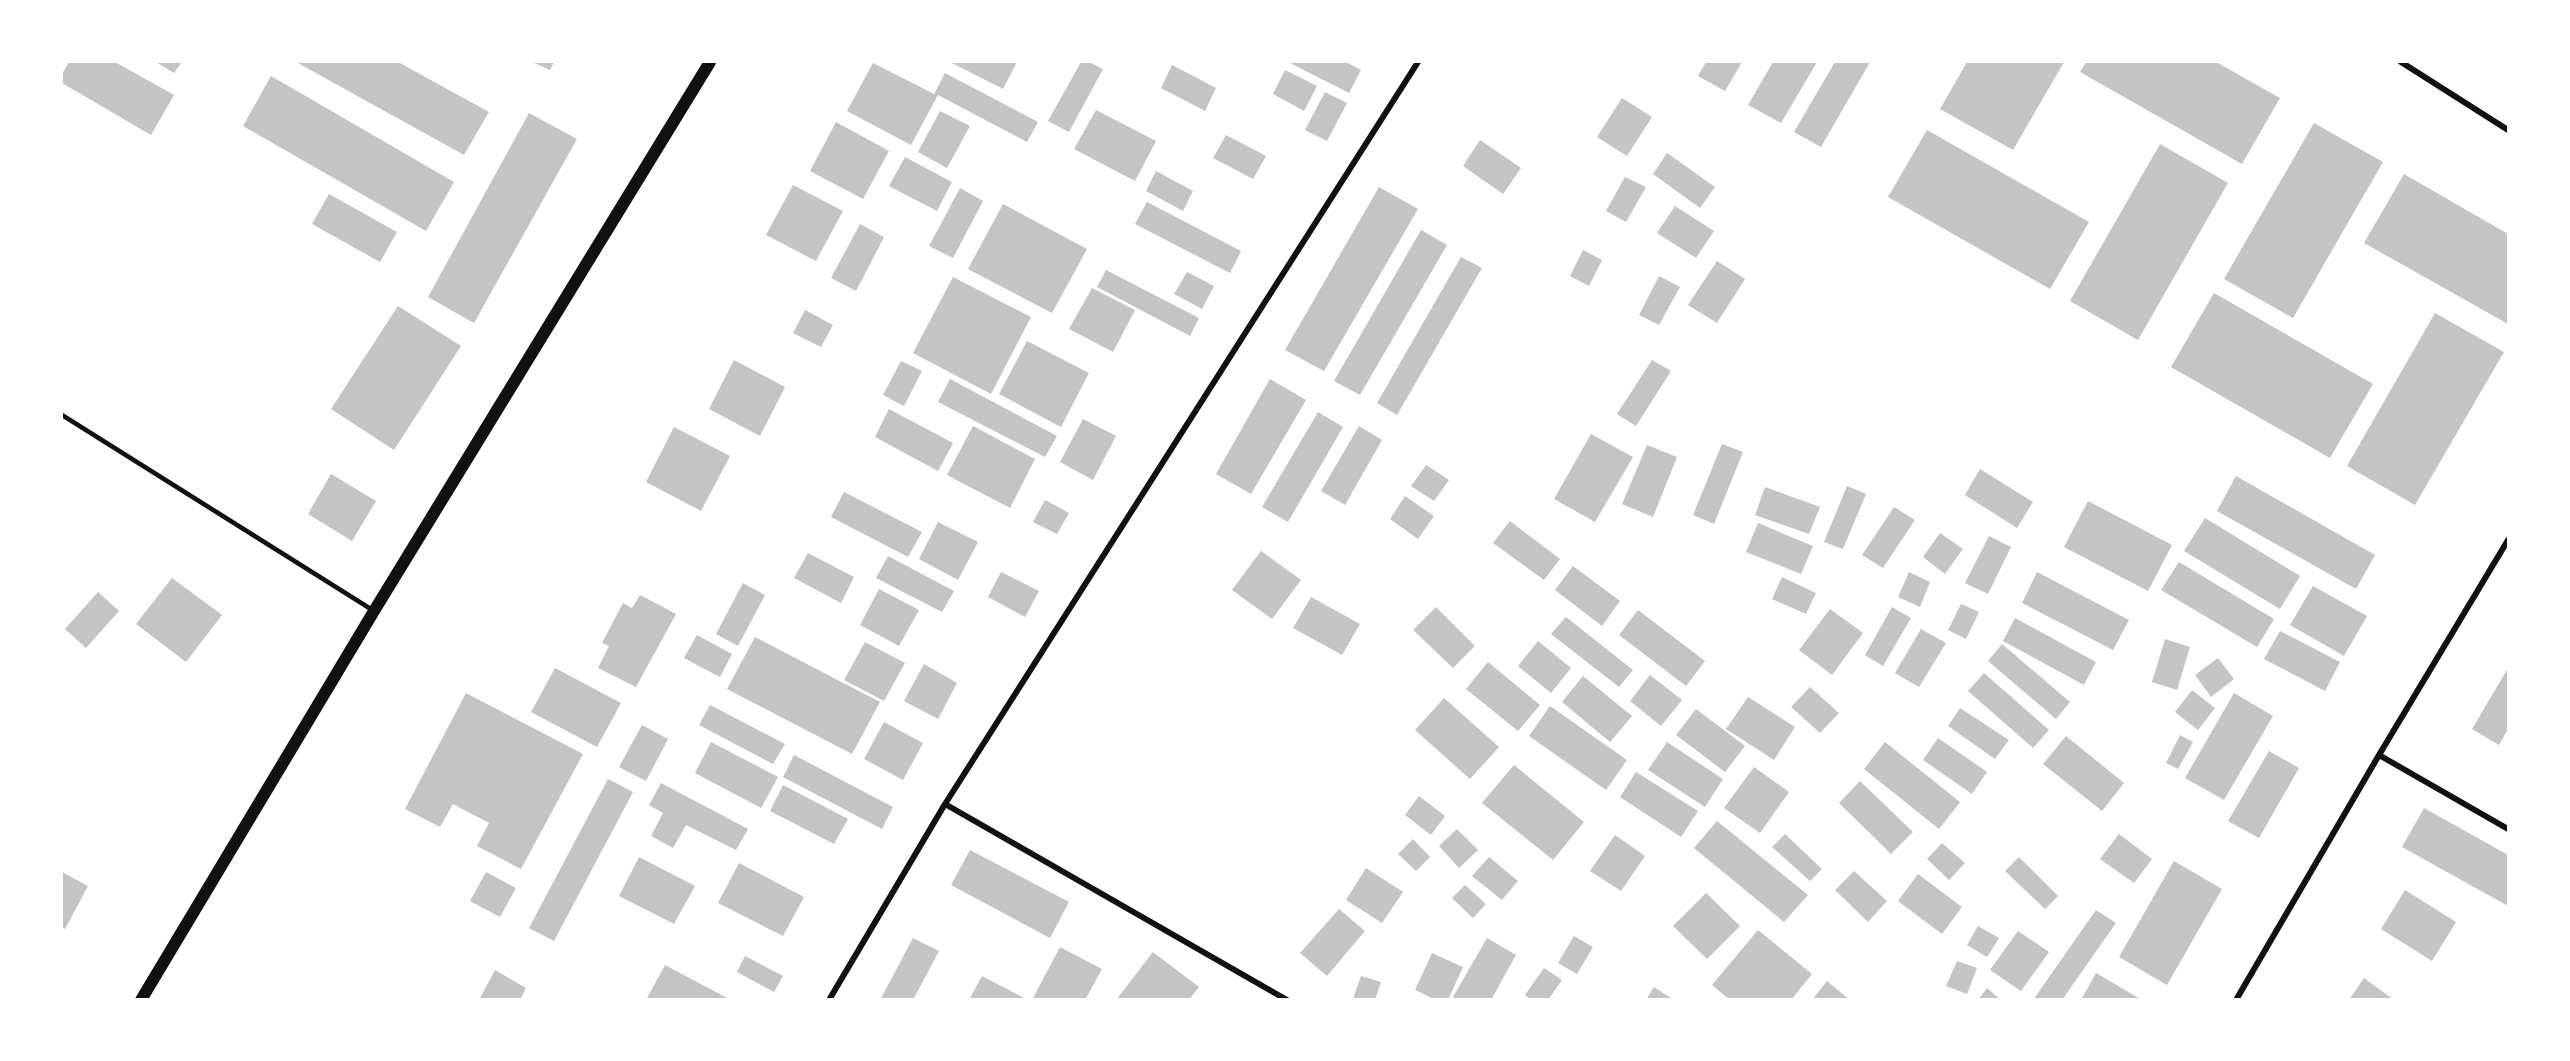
<!DOCTYPE html>
<style>
body{margin:0}
#map{position:relative;width:2570px;height:1061px;overflow:hidden;background:#fff;font-family:Helvetica,sans-serif}
canvas{display:block}
.frame{position:absolute;inset:0;border:63px solid #fff;pointer-events:none}
</style>
<div id="map">
<canvas width="2570" height="1061"></canvas>
<div class="frame"></div>
</div>
<script>
const c = document.querySelector('canvas').getContext('2d');
c.lineJoin = 'round';
function paint(path, color) {
  c.fillStyle = color;
  c.fill(path, 'evenodd');
}
function toPath(rows) {
  const path = new Path2D();
  for (const r of rows) {
    path.moveTo(r[0], r[1]);
    for (let i = 2; i < r.length; i += 2) path.lineTo(r[i], r[i + 1]);
  }
  return path;
}
function strokePath(path, color, width, dash) {
  c.strokeStyle = color;
  c.lineWidth = width;
  c.lineCap = dash ? 'butt' : 'round';
  c.setLineDash(dash || []);
  c.stroke(path);
}
const building = toPath([
 [69,62,115,62,174,95,151,135,62,83,62,74],
 [156,62,182,62,174,73],
 [296,62,398,62,489,112,464,155],
 [532,62,554,62,550,70],
 [950,62,1017,62,1003,89],
 [1081,62,1089,62,1103,69,1069,132,1048,121],
 [1288,62,1346,62,1361,70,1349,93],
 [1706,62,1742,62,1725,91,1698,76],
 [1773,62,1817,62,1781,123,1748,105],
 [1835,62,1870,62,1821,147,1794,132],
 [1967,62,2064,62,2013,150,1940,109],
 [2086,62,2216,62,2280,98,2242,164,2080,72],
 [873,63,934,94,945,73,1038,122,1027,142,938,95,911,145,847,111],
 [1172,65,1216,88,1205,111,1161,88],
 [1285,70,1317,86,1304,111,1273,94],
 [271,76,454,182,426,231,243,126],
 [1325,92,1347,103,1327,141,1305,130],
 [1622,98,1652,117,1627,156,1597,137],
 [1096,110,1156,141,1135,181,1074,149],
 [940,111,970,126,947,168,918,152],
 [529,113,577,139,474,323,428,297],
 [836,122,889,151,863,199,810,171],
 [2314,123,2383,162,2293,318,2224,279],
 [1927,130,2089,222,2050,289,1888,197],
 [1226,135,1266,156,1253,179,1213,158],
 [1480,140,1521,168,1503,194,1463,166],
 [2160,144,2228,183,2138,340,2070,301],
 [1667,153,1715,187,1700,208,1653,174],
 [905,157,952,182,937,211,889,186],
 [1156,171,1193,191,1183,211,1146,191],
 [2404,174,2508,234,2508,324,2364,243],
 [1625,177,1646,187,1626,222,1606,211],
 [793,185,843,211,816,261,766,235],
 [1379,187,1418,209,1324,371,1285,350],
 [960,188,983,201,953,258,929,246],
 [329,194,397,232,380,262,312,224],
 [1147,202,1241,251,1230,273,1135,224],
 [1003,204,1087,249,1052,313,968,269],
 [1675,206,1714,231,1696,258,1657,233],
 [860,224,884,237,856,291,831,278],
 [1421,230,1447,245,1360,395,1334,381],
 [1583,250,1602,260,1589,286,1570,276],
 [1461,257,1482,268,1397,415,1377,403],
 [1717,261,1745,279,1717,323,1688,305],
 [1106,270,1199,318,1190,336,1097,287],
 [1187,272,1214,286,1202,309,1174,294],
 [1659,276,1680,287,1659,325,1639,315],
 [953,277,1031,317,991,394,913,353],
 [1092,288,1135,310,1113,352,1069,329],
 [2214,293,2373,384,2330,458,2171,367],
 [398,306,461,346,394,450,331,409],
 [805,310,833,325,821,347,793,333],
 [2435,313,2504,352,2415,505,2347,466],
 [1027,341,1089,373,1061,427,999,394],
 [734,360,785,387,760,436,709,409],
 [1652,360,1671,371,1636,426,1617,414],
 [901,361,922,371,904,406,883,395],
 [950,379,1057,436,1045,457,938,402],
 [1270,379,1306,400,1251,494,1216,474],
 [889,409,953,443,938,471,875,437],
 [1318,412,1343,427,1288,522,1262,507],
 [1083,419,1116,436,1093,480,1060,462],
 [973,426,1035,459,1010,508,947,475],
 [1359,426,1382,440,1345,505,1321,491],
 [674,427,730,456,701,511,646,482],
 [1591,434,1633,457,1595,522,1554,499],
 [1722,444,1743,452,1714,524,1693,515],
 [1647,445,1677,457,1653,517,1622,504],
 [1426,465,1449,480,1434,501,1411,486],
 [1980,469,2033,502,2017,528,1965,495],
 [331,474,376,501,352,541,308,514],
 [2236,476,2375,555,2356,589,2217,511],
 [1847,486,1866,494,1843,549,1824,542],
 [1765,487,1820,507,1809,534,1755,515],
 [844,492,922,532,908,557,831,517],
 [1405,496,1434,516,1418,539,1390,519],
 [1045,500,1069,513,1057,534,1033,522],
 [2088,501,2172,545,2148,591,2064,547],
 [1894,507,1915,520,1883,568,1862,555],
 [2205,518,2300,576,2280,609,2184,551],
 [1510,521,1560,559,1544,580,1493,543],
 [938,522,978,542,958,580,919,559],
 [1758,523,1813,546,1801,574,1746,552],
 [1940,533,1963,549,1945,574,1923,557],
 [1989,536,2011,547,1988,594,1965,583],
 [1261,551,1301,580,1272,619,1232,590],
 [808,553,854,577,841,603,794,578],
 [888,556,954,591,942,612,876,578],
 [2179,562,2274,619,2257,647,2161,590],
 [1573,566,1620,601,1602,626,1555,590],
 [1001,572,1039,591,1025,617,988,597],
 [1909,572,1930,582,1920,607,1898,597],
 [2037,572,2129,620,2113,650,2022,603],
 [1782,577,1816,593,1806,614,1772,599],
 [172,578,222,615,186,662,136,624],
 [743,583,765,595,738,646,716,634],
 [2313,586,2367,616,2344,656,2290,625],
 [879,589,919,610,899,646,860,625],
 [98,592,119,611,86,648,65,629],
 [640,595,676,614,636,687,598,668,609,646,602,643,623,603,632,608],
 [1311,597,1360,624,1342,655,1293,628],
 [1961,604,1979,612,1966,639,1948,630],
 [1436,607,1475,646,1453,668,1413,630],
 [1892,607,1911,618,1883,666,1865,655],
 [1830,609,1863,633,1832,675,1799,650],
 [1638,610,1705,661,1686,686,1619,635],
 [1566,617,1633,670,1619,687,1551,634],
 [2015,618,2096,662,2084,685,2003,641],
 [1921,629,1946,643,1919,687,1895,673],
 [2280,631,2340,662,2325,691,2264,659],
 [697,635,732,654,720,677,684,658],
 [755,637,880,702,852,754,727,689],
 [2165,639,2190,647,2177,690,2152,682],
 [1538,641,1571,668,1551,693,1518,666],
 [865,642,905,663,884,701,844,680],
 [2002,644,2070,702,2056,719,1988,661],
 [2218,658,2234,679,2211,697,2195,675],
 [1488,662,1540,705,1518,731,1466,689],
 [924,664,957,683,938,719,904,701],
 [555,668,621,703,597,747,531,712],
 [2508,668,2508,729,2499,745,2472,729],
 [1984,673,2049,730,2033,748,1968,691],
 [1650,675,1682,700,1661,726,1630,701],
 [1583,676,1632,716,1610,742,1562,702],
 [1810,687,1839,713,1820,733,1791,707],
 [2192,690,2215,708,2198,730,2175,712],
 [466,693,583,754,521,869,477,846,489,823,453,804,440,827,405,809],
 [2234,693,2273,716,2224,800,2185,778],
 [1748,697,1795,727,1774,760,1726,729],
 [1444,698,1499,747,1470,779,1415,730],
 [710,705,785,744,773,764,699,725],
 [1550,706,1627,760,1606,790,1529,736],
 [1960,708,2009,740,1995,759,1948,726],
 [1696,709,1745,746,1725,772,1676,735],
 [884,722,923,743,903,780,864,759],
 [642,725,668,739,646,781,619,767],
 [2180,735,2193,742,2178,769,2166,763],
 [2066,736,2124,783,2102,811,2043,764],
 [1938,738,1987,772,1972,794,1923,760],
 [711,742,778,777,761,808,695,773],
 [1667,742,1723,779,1705,807,1648,770],
 [1885,742,1960,802,1939,829,1864,769],
 [2269,751,2299,768,2259,838,2228,821],
 [794,755,893,807,882,829,783,777],
 [1514,765,1584,822,1553,860,1482,803],
 [1754,767,1789,792,1760,833,1724,808],
 [1636,772,1698,811,1681,837,1620,797],
 [608,779,633,792,554,941,529,928],
 [1860,781,1913,832,1891,854,1839,803],
 [661,783,748,829,736,850,686,825,673,848,651,836,663,813,649,805],
 [783,785,848,819,834,844,770,811],
 [1419,796,1445,816,1431,835,1405,815],
 [2424,808,2508,855,2508,906,2402,847],
 [1717,821,1808,895,1784,922,1694,848],
 [1457,829,1478,850,1459,868,1439,846],
 [1785,834,1822,869,1810,881,1772,847],
 [2119,834,2152,859,2134,883,2100,859],
 [1615,835,1645,856,1621,891,1590,871],
 [1413,839,1430,857,1416,871,1398,854],
 [1942,843,1965,863,1949,880,1927,859],
 [970,850,1069,902,1050,938,951,885],
 [639,857,695,886,674,924,619,896],
 [1489,857,1518,881,1502,900,1472,876],
 [2019,857,2058,896,2045,909,2005,871],
 [2174,861,2222,889,2167,985,2119,957],
 [739,863,804,897,783,936,718,903],
 [1366,868,1403,892,1382,923,1346,900],
 [1854,871,1887,901,1868,922,1835,890],
 [62,872,88,886,65,929,62,927],
 [486,872,516,888,500,917,470,901],
 [1918,874,1962,907,1942,934,1898,901],
 [1465,885,1486,904,1473,918,1452,898],
 [2405,890,2456,922,2432,961,2381,929],
 [1706,893,1740,926,1707,959,1673,926],
 [1339,909,1365,931,1327,976,1300,953],
 [2096,910,2116,923,2062,1000,2033,1000],
 [1978,926,1999,938,1987,957,1967,945],
 [1758,930,1812,974,1791,1000,1730,1000,1712,985],
 [2018,931,2049,952,2021,991,1990,970],
 [1574,936,1593,947,1577,974,1558,963],
 [913,938,939,951,913,1000,880,1000],
 [1487,938,1516,955,1491,1000,1458,1000,1453,997],
 [1060,947,1102,969,1085,1000,1032,1000],
 [1153,952,1199,987,1189,1000,1116,1000],
 [1432,953,1463,967,1448,1000,1436,1000,1415,990],
 [745,956,783,976,774,992,737,972],
 [1957,961,1977,968,1967,994,1946,986],
 [665,965,731,1000,646,1000],
 [1544,968,1562,980,1548,1000,1531,1000,1525,995],
 [495,970,526,988,520,1000,479,1000],
 [2096,973,2142,1000,2081,1000],
 [982,976,1028,1000,969,1000],
 [1361,976,1381,982,1375,1000,1353,999],
 [2364,978,2394,1000,2349,1000],
 [1827,981,1850,1000,1812,1000],
 [1654,987,1674,1000,1646,1000],
 [1987,988,2001,1000,1978,1000]
]);
const service = toPath([
 [62,415,374,611]
]);
const minor = toPath([
 [2401,62,2508,130],
 [2379,755,2508,829],
 [945,804,1287,1000],
 [829,1000,945,804,1418,62],
 [2236,1000,2379,755,2508,540]
]);
const secondary = toPath([
 [141,1000,374,611,710,62]
]);
paint(building, '#c4c4c4');
strokePath(service, '#111', 4.5);
strokePath(minor, '#111', 6);
strokePath(secondary, '#111', 12);
</script>
